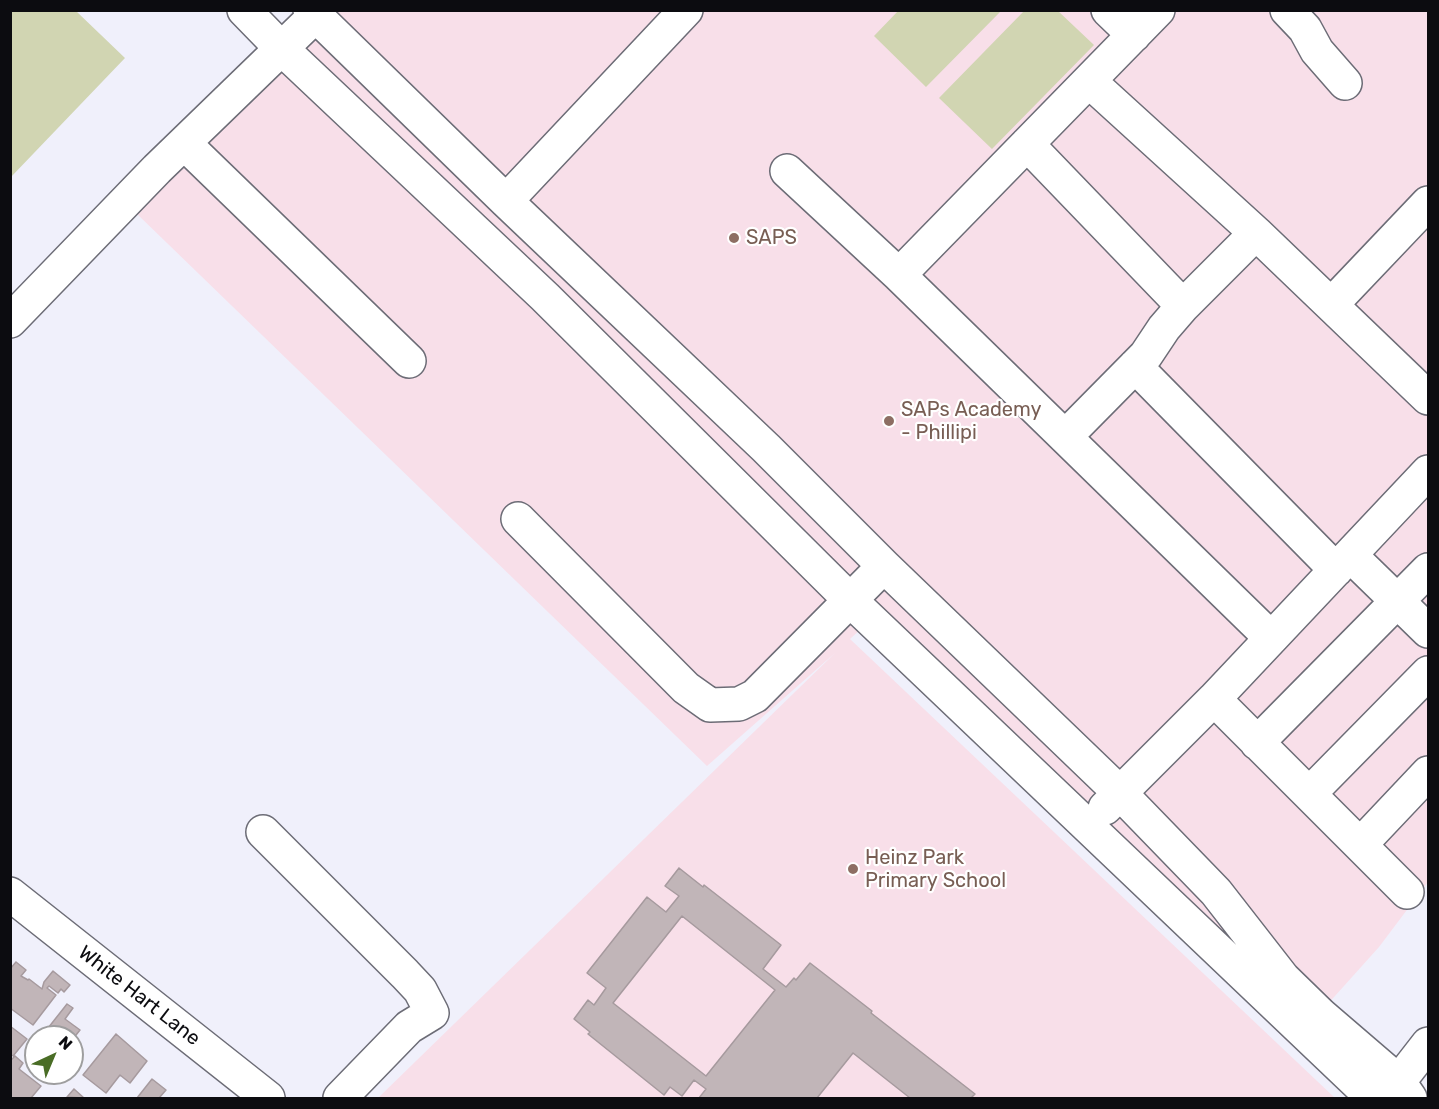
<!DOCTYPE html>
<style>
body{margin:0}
#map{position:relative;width:1439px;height:1109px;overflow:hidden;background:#f0f0fb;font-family:Rubik,sans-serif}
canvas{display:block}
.frame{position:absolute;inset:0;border:12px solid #0c0c10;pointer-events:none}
.north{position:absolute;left:24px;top:1025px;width:60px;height:60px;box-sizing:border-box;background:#fff;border:2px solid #9e9e9f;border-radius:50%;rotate:44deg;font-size:16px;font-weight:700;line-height:24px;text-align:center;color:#0c0c10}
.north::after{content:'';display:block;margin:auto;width:21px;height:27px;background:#4a6d26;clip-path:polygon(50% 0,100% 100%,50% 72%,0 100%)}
</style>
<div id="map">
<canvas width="1439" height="1109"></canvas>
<div class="frame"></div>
<div class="north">N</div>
</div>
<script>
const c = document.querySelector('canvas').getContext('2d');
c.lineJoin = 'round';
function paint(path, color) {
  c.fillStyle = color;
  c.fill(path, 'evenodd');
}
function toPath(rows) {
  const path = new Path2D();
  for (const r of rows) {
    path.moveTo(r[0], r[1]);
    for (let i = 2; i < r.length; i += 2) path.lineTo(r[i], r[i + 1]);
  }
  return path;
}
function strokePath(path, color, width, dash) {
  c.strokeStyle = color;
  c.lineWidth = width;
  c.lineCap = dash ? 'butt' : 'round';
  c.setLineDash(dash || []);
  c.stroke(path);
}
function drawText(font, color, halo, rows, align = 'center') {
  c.font = font + ' Rubik,sans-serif';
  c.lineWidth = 4.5;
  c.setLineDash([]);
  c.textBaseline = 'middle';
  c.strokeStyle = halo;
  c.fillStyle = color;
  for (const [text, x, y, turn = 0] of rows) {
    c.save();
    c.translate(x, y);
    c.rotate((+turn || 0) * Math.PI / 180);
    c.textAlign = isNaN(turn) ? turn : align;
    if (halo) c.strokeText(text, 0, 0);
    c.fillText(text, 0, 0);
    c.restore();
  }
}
const education = toPath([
 [335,11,1428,11,1428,882,1379,947,1335,996,1290,1044,862,628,850,639,1335,1098,378,1098,835,653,707,766,136,213]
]);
const green = toPath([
 [11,10,76,11,125,58,11,177],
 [899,10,1001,10,1001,11,926,87,874,36],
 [1024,11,1058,11,1094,45,992,149,939,98]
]);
const building = toPath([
 [679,868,703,887,704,885,781,945,763,969,786,987,794,978,796,980,810,963,872,1011,871,1013,975,1094,971,1098,910,1098,853,1053,817,1098,699,1098,706,1089,694,1080,682,1096,670,1087,664,1095,588,1034,590,1032,574,1019,588,1000,594,1005,606,988,587,973,647,897,666,912,679,896,665,886,679,868],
 [682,916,775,990,706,1076,613,1003,682,916],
 [16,962,26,970,21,976,28,980,29,979,42,989,44,982,53,971,70,985,64,992,61,989,58,993,49,986,47,988,56,995,33,1025,10,1008,10,969,16,962],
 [67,1004,73,1008,65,1019,80,1030,72,1040,72,1037,41,1037,67,1004],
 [10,1026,27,1039,13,1056,10,1054,10,1026],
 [116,1034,147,1061,130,1083,120,1075,106,1093,83,1075,116,1034],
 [15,1056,23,1063,19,1069,41,1086,31,1098,10,1098,10,1061,15,1056],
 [152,1079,166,1090,159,1098,137,1098,152,1079],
 [74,1089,84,1098,83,1098,67,1097,74,1089]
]);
const minor = toPath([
 [244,10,281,48,545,297,850,600,1373,1098],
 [310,10,506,201,766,448,884,566,1120,793,1216,892,1283,978,1321,1015,1399,1082,1410,1098],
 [1108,10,1134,35],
 [1287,10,1305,29,1317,51,1345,83],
 [1089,81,1256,233,1428,398],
 [184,143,409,361],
 [1027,144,1183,306],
 [787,171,899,275,1271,638],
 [506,201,686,10],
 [899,275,1158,10],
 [1331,305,1428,203],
 [10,321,157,169,315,16],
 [1135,366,1336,570],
 [1065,437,1146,355,1164,328,1183,306,1256,233],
 [518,519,686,688,710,705,739,704,755,696,884,566],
 [1350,555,1428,631],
 [1214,699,1407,892],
 [1257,743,1428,570],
 [1309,794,1428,673],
 [1105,808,1214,699,1428,472],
 [263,832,405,974,420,990,432,1013,409,1027,340,1098],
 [1360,845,1428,773],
 [10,894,268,1098]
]);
const major = toPath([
 [1386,1098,1428,1044]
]);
const markers = [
 [734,238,6,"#8d6e63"],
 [889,421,6,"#8d6e63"],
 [853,869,6,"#8d6e63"]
];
const educationNames = [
 ["SAPS",746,238],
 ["SAPs Academy",901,410],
 ["- Phillipi",901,433],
 ["Heinz Park",865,858],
 ["Primary School",865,881]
];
const streetNames = [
 ["White Hart Lane",139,996,38]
];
paint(education, '#f8dfe9');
paint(green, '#d1d5b2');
paint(building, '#c1b5b8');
strokePath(building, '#a69a9e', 1.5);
strokePath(minor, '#6c6c76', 36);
strokePath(major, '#6c6c76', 36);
strokePath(minor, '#fff', 33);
strokePath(major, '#fff', 33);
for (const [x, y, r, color] of markers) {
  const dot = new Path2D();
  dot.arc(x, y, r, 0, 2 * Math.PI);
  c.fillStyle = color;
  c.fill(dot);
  strokePath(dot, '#fff', 2);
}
drawText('20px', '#785e54', '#fff', educationNames, 'left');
drawText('20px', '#0c0c10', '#fff', streetNames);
</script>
